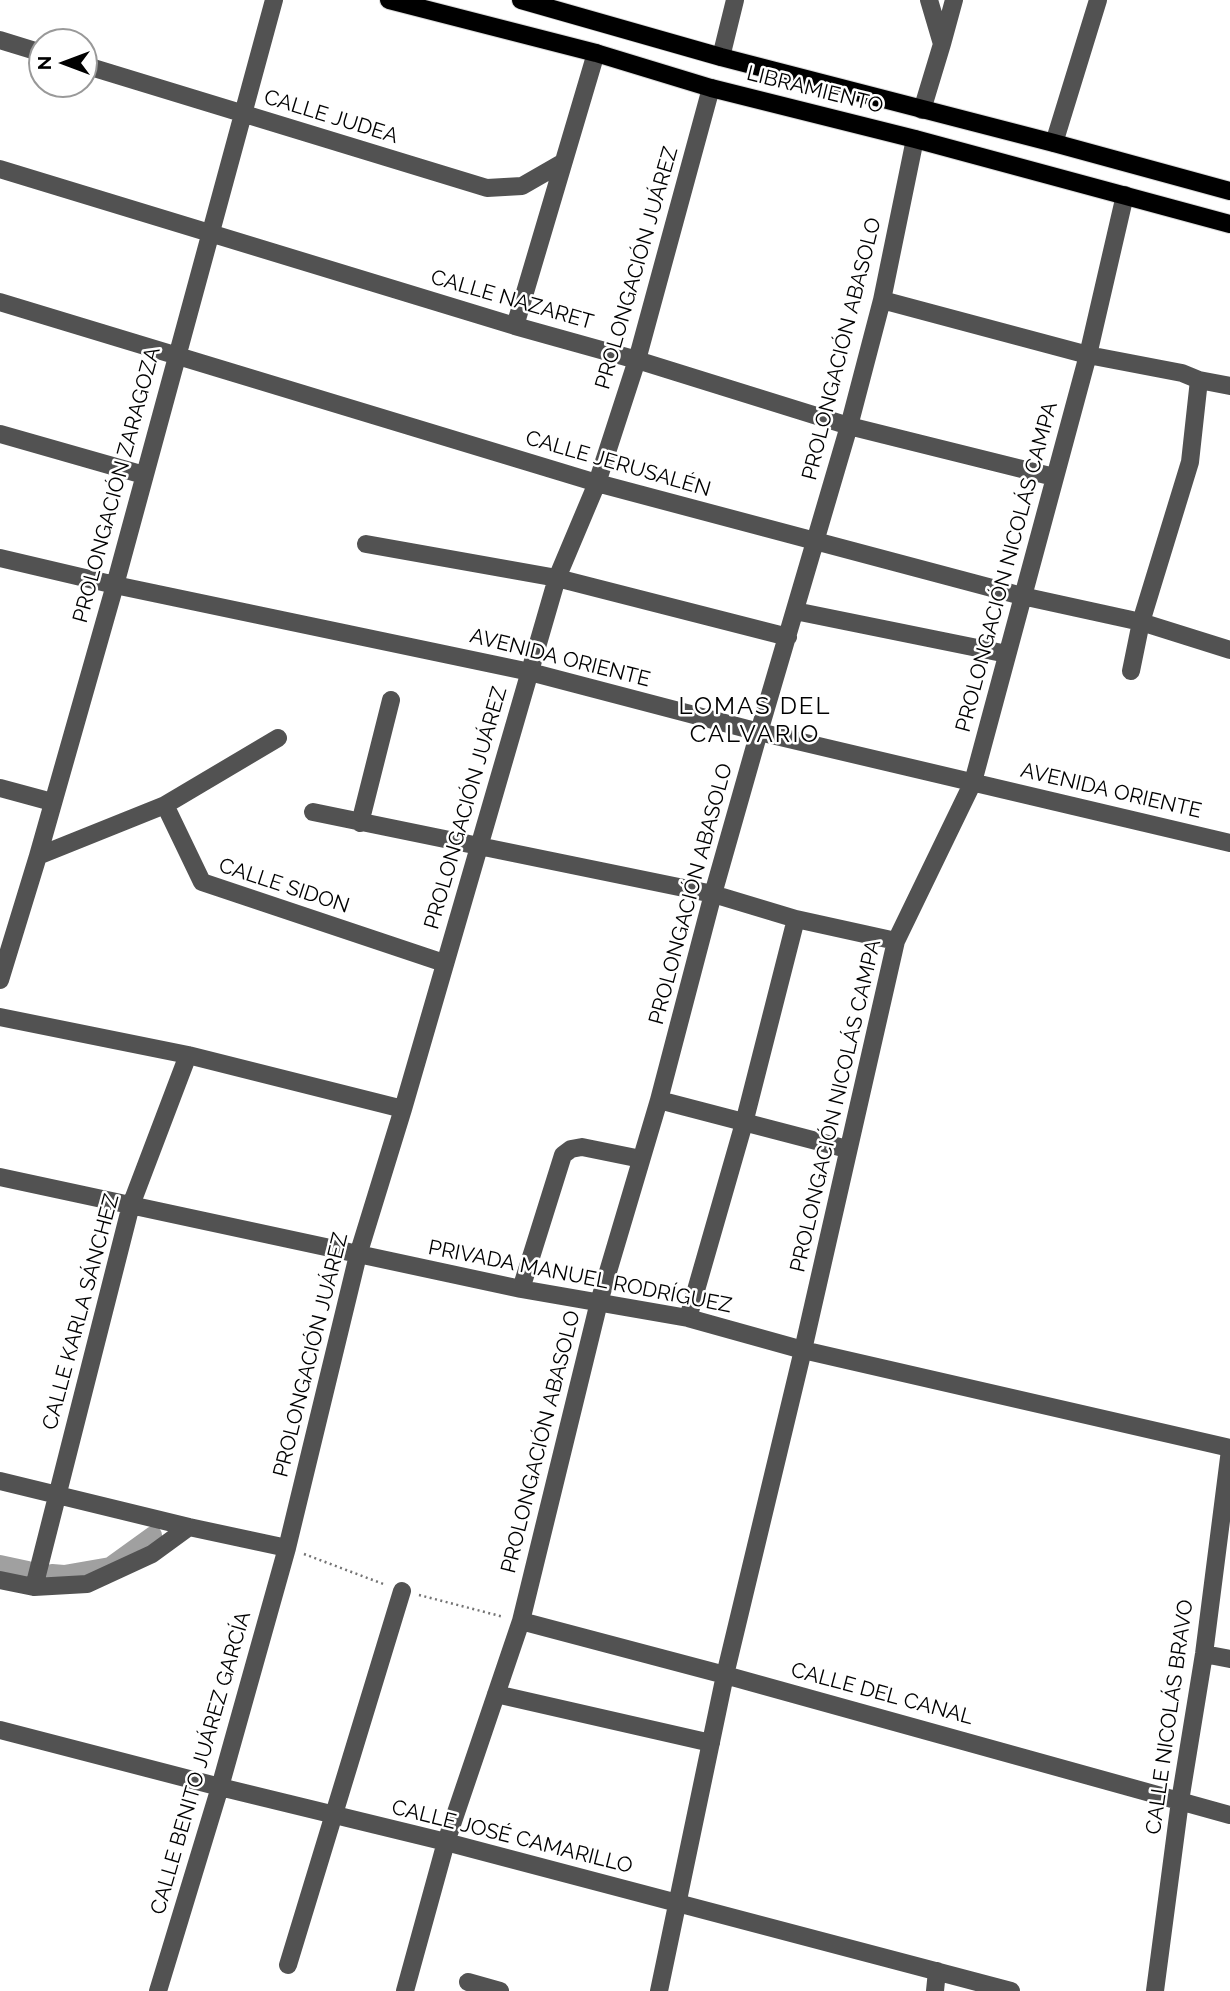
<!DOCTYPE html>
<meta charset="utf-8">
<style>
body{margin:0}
#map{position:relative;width:1230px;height:1991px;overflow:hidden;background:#fff;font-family:Raleway,sans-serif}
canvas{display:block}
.north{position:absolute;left:28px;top:28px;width:70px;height:70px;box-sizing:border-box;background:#fff;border:2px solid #999;border-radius:50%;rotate:270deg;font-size:19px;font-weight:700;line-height:28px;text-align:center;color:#000}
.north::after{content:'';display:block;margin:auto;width:24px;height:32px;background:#000;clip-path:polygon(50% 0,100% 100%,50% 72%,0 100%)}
</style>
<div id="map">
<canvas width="1230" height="1991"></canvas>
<div class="north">N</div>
</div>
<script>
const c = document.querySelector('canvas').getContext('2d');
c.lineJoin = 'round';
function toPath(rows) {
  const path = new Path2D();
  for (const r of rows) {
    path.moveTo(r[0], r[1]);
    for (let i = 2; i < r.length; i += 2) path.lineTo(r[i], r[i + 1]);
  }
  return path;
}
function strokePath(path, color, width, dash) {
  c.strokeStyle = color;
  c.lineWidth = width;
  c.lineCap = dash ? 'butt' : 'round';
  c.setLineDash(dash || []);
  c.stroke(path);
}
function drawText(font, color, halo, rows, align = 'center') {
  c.font = font + ' Raleway,sans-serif';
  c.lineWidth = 5;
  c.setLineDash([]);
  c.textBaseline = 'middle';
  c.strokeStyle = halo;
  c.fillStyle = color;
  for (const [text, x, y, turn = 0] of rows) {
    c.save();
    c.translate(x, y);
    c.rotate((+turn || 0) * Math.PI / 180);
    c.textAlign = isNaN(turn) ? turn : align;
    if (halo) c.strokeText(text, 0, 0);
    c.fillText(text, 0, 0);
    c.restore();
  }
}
const canal = toPath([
 [0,1564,28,1570],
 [52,1573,64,1574,110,1566,153,1535]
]);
const path = toPath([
 [304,1554,386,1585],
 [419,1595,504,1617]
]);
const minor = toPath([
 [0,40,42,53],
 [942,44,954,0],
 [721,57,735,0],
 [84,65,487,188,522,186,562,163],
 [922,110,942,44,929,0],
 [1054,143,1098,0],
 [0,169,515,326,637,360,849,426,1054,477],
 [882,300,1088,355,1182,373,1199,380,1230,386],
 [0,302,597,483,1022,596,1141,622,1230,650],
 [515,326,596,53],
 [0,434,144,475],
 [366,544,557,578,788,637],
 [0,558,115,585,530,672,759,732,1230,843],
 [795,611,1007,654],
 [1131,671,1141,622,1190,462,1199,380],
 [0,788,52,802],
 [165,805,202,882,444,963],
 [313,812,713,894,796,919,896,941],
 [360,823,391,700],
 [38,856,165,805,278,738],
 [0,980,38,856,115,585,274,0],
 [0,1017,188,1055,403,1109],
 [659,1100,847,1149],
 [0,1177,521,1289,688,1318,803,1350,1230,1448],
 [521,1289,563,1155,571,1149,582,1147,641,1159],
 [688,1318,744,1123,796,919],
 [0,1481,189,1527,287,1548],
 [0,1580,34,1587,87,1584,152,1554,189,1527],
 [34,1587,131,1205,188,1055],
 [521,1621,725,1675,1230,1815],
 [1204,1654,1230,1659],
 [496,1694,711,1743],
 [0,1730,220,1787,446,1842,1011,1991],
 [288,1965,402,1591],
 [468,1982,500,1991],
 [158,1991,220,1787,287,1548,358,1255,403,1109,557,578,597,483,637,360,711,88],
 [405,1991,446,1842,521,1621,599,1302,659,1100,713,894,759,732,849,426,882,300,915,139],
 [659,1991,725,1675,803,1350,896,941,973,782,1088,355,1125,195],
 [935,1991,937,1971],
 [1155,1991,1180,1801,1204,1654,1230,1450]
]);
const major = toPath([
 [389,0,596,53,711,88,915,139,1230,224],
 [521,0,721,57,1054,143,1230,191]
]);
const streetNames = [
 ["LIBRAMIENTO",815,90,14],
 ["CALLE JUDEA",331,117,17],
 ["PROLONGACIÓN JUÁREZ",637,268,-74],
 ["CALLE NAZARET",512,300,16],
 ["PROLONGACIÓN ABASOLO",842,349,-76],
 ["CALLE JERUSALÉN",618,464,16],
 ["PROLONGACIÓN ZARAGOZA",117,485,-75],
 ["PROLONGACIÓN NICOLÁS CAMPA",1007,567,-75],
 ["AVENIDA ORIENTE",560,658,14],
 ["AVENIDA ORIENTE",1111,791,13],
 ["PROLONGACIÓN JUÁREZ",466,808,-74],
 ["CALLE SIDON",284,886,18],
 ["PROLONGACIÓN ABASOLO",691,894,-75],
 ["PROLONGACIÓN NICOLÁS CAMPA",836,1106,-77],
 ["PRIVADA MANUEL RODRÍGUEZ",580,1277,11],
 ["CALLE KARLA SÁNCHEZ",81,1312,-75],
 ["PROLONGACIÓN JUÁREZ",311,1355,-76],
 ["PROLONGACIÓN ABASOLO",541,1442,-76],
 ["CALLE DEL CANAL",882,1694,15],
 ["CALLE NICOLÁS BRAVO",1170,1717,-82],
 ["CALLE BENITO JUÁREZ GARCÍA",201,1763,-74],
 ["CALLE JOSÉ CAMARILLO",512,1837,14]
];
const quarterNames = [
 ["LOMAS DEL",755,707],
 ["CALVARIO",755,735]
];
strokePath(canal, '#a0a0a0', 18);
strokePath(major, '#dbdbdb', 20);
strokePath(path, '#747474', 2.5, [2, 3.5]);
strokePath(minor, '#525252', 18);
strokePath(major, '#000', 18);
drawText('21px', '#000', '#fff', streetNames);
c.letterSpacing = '2px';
drawText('24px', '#000', '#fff', quarterNames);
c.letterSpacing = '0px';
</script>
